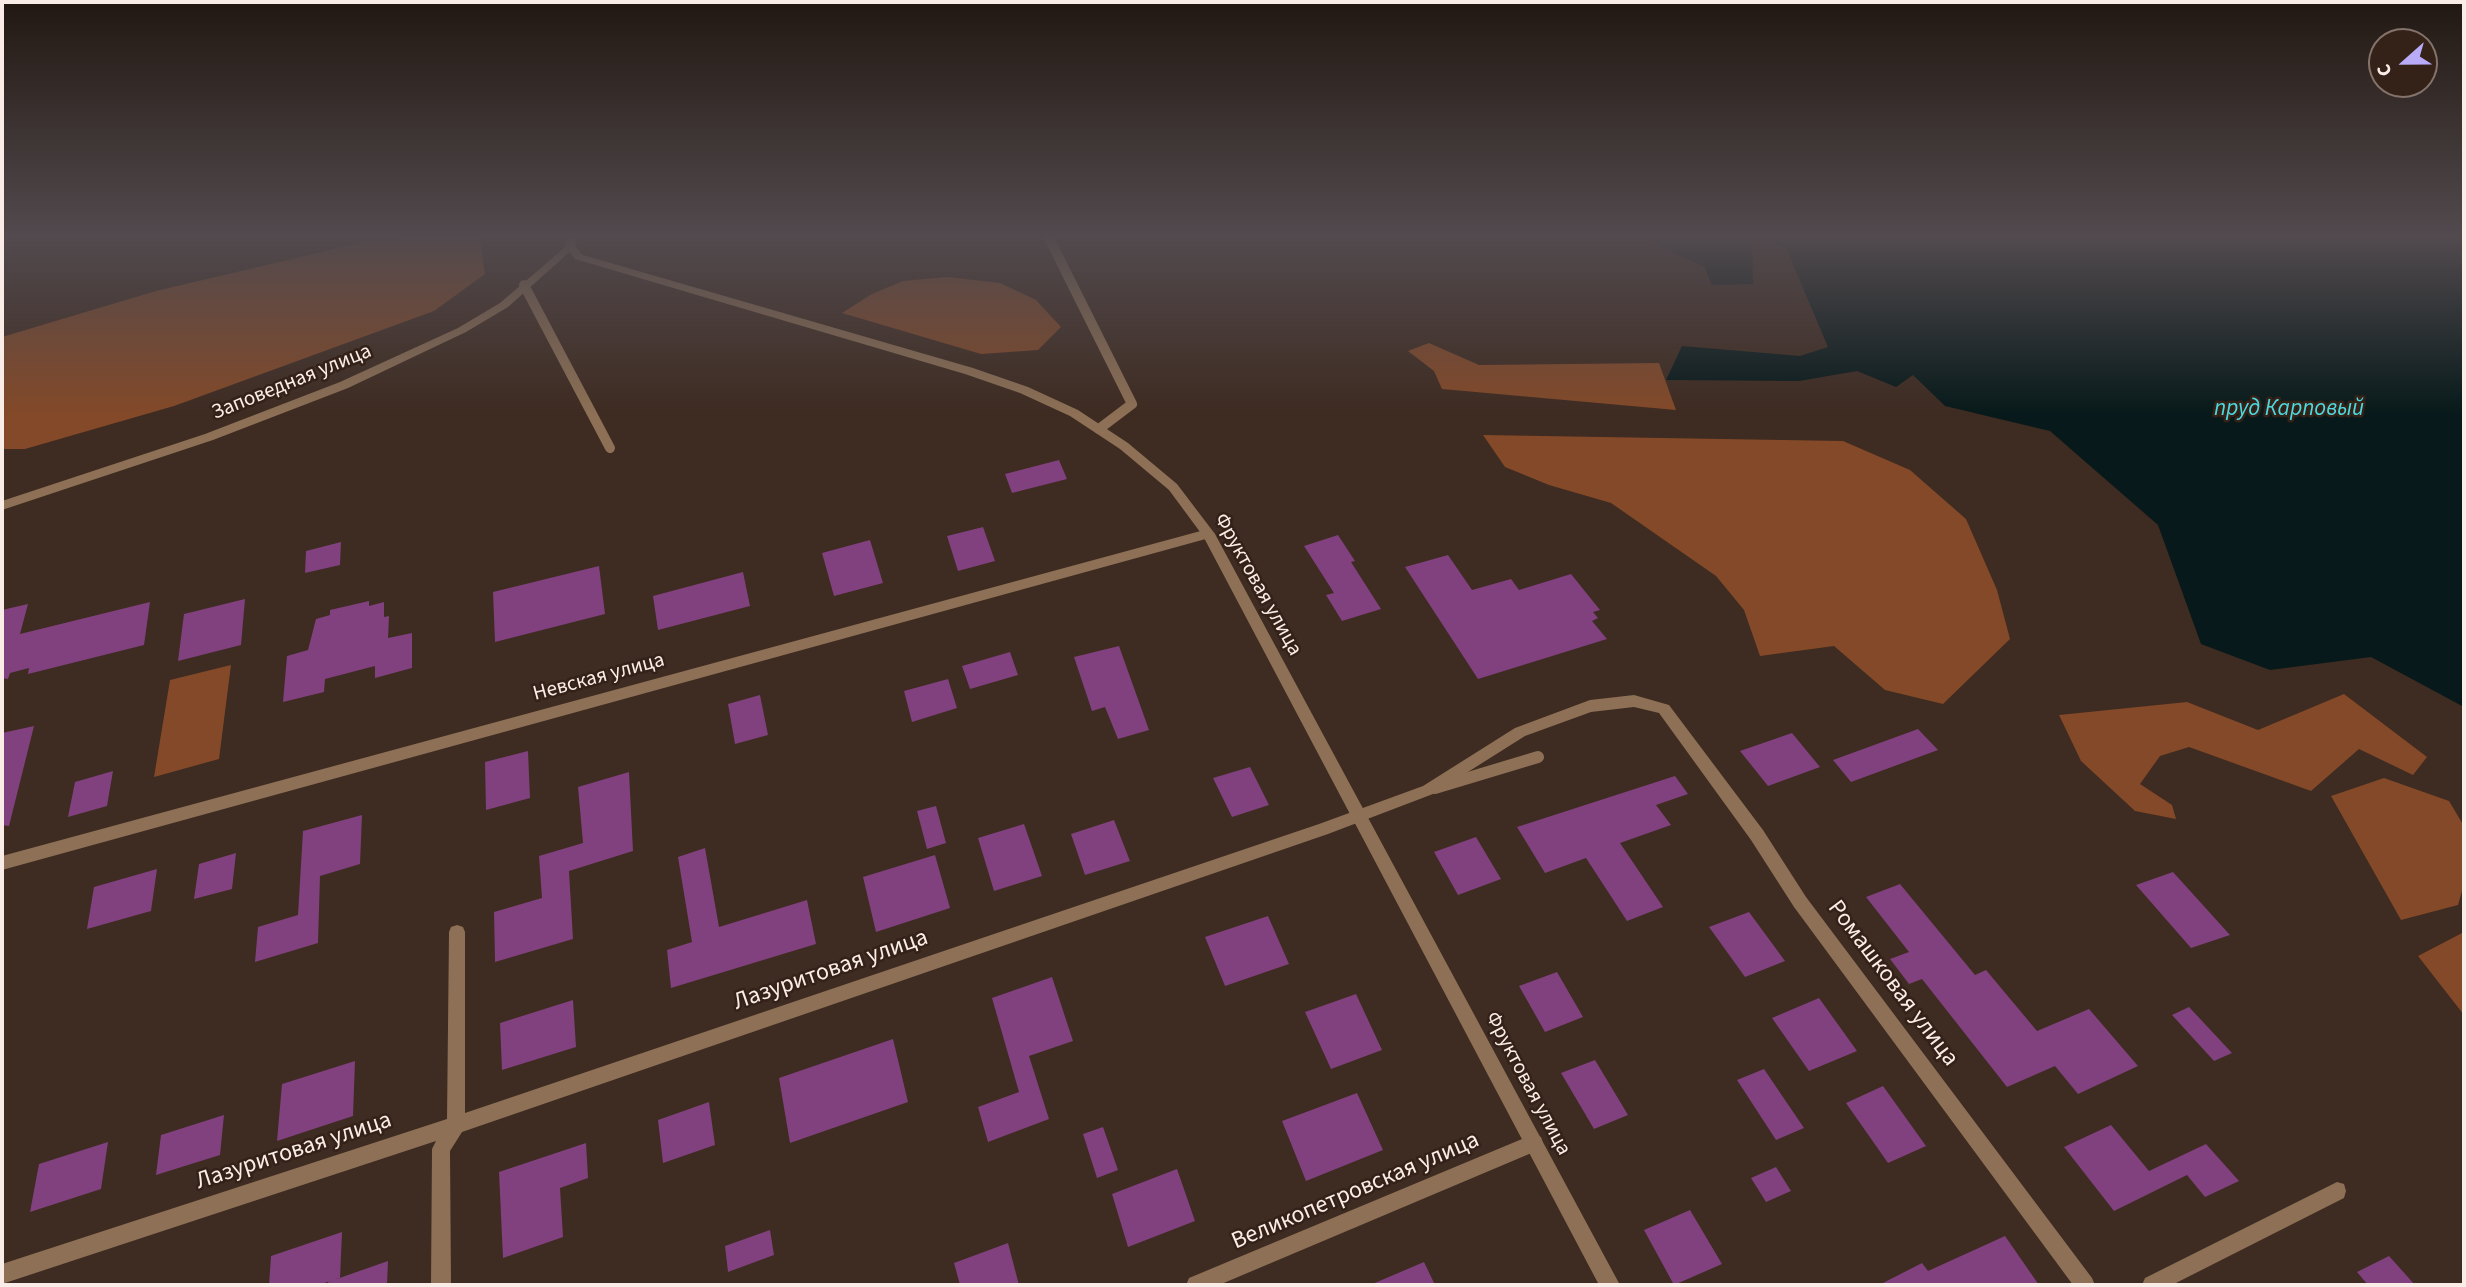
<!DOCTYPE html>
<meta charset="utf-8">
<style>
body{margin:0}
#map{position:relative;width:2466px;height:1287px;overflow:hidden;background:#3e2b21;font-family:"Source Sans 3",sans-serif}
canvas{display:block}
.frame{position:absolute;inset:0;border:4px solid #faede7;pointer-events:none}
.north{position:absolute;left:2368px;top:28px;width:70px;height:70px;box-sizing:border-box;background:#342118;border:2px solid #83736b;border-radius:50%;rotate:249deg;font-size:19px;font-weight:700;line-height:28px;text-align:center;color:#faede7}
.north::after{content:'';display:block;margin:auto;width:24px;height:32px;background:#b8abf7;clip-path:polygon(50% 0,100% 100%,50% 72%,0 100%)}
</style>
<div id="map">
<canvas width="2466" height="1287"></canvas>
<div class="frame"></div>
<div class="north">С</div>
</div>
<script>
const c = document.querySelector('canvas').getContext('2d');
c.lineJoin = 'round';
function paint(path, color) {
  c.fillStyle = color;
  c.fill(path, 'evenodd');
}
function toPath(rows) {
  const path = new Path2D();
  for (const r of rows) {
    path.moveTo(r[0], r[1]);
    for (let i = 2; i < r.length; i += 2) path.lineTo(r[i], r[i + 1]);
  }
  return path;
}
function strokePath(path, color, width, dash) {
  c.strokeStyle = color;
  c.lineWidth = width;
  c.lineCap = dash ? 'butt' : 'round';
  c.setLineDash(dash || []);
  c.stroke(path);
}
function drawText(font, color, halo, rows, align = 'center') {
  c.font = font + ' "Source Sans 3",sans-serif';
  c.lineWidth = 5;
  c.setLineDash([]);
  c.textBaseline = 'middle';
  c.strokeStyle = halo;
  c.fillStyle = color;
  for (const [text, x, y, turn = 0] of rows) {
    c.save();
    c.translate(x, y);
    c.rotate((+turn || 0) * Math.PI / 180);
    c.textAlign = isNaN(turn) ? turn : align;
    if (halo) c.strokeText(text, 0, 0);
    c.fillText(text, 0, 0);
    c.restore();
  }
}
const green = toPath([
 [480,236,485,274,434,311,174,406,25,449,2,449,2,337,156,291,368,241],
 [948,277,1000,283,1036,300,1061,327,1038,350,981,354,842,313,872,294,903,281],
 [1429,343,1479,365,1659,363,1676,410,1442,389,1434,371,1408,351],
 [1483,435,1843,441,1910,470,1966,519,1997,590,2010,639,1943,704,1885,690,1834,646,1760,656,1744,610,1716,576,1611,503,1549,485,1505,467],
 [231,665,219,759,154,777,170,680],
 [2344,694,2427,757,2413,775,2359,749,2311,791,2189,747,2160,756,2140,784,2172,805,2176,819,2135,811,2081,761,2059,715,2187,702,2258,730],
 [2384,778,2449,801,2464,826,2464,884,2458,905,2401,920,2331,796],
 [2464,932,2464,1015,2418,956]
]);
const water = toPath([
 [1644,236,2464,236,2464,707,2371,657,2270,670,2201,644,2158,525,2050,431,1945,406,1913,375,1896,387,1857,371,1799,381,1666,380,1682,346,1800,356,1828,347,1786,248,1752,236,1753,284,1712,285,1704,266,1667,251]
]);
const building = toPath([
 [1059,460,1067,479,1012,493,1005,474],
 [983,527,995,561,958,571,947,536],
 [1338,535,1355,561,1351,562,1381,609,1342,621,1326,595,1334,593,1304,546],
 [870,540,883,583,834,596,822,553],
 [341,542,340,565,305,573,306,551],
 [1448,555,1472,590,1511,579,1519,590,1571,574,1600,610,1593,612,1598,618,1592,621,1607,639,1478,679,1405,567],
 [599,566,605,614,495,642,493,592],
 [743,572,750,606,658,630,653,596],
 [245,599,241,645,178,661,184,614],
 [369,601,369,606,384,602,384,617,389,616,388,638,412,633,412,668,375,678,375,666,325,679,324,692,283,702,287,656,308,650,316,619,330,615,330,610],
 [150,602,144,645,28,674,29,668,10,673,8,679,2,678,2,610,28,604,20,634],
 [1119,646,1149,730,1118,739,1105,707,1092,711,1074,657],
 [1010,652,1018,675,970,689,962,666],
 [948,679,957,708,912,722,904,691],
 [760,695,768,735,735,744,728,704],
 [34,726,9,826,2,825,2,733],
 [1918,729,1938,750,1851,782,1833,760],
 [1792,733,1820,767,1768,786,1740,751],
 [528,751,530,798,486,810,485,762],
 [1250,767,1269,805,1232,817,1213,778],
 [113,771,107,806,68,817,75,782],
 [629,772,633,851,569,871,573,939,495,962,494,912,542,898,539,856,583,843,578,787],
 [1675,776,1688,794,1656,805,1671,825,1620,843,1663,907,1627,921,1586,858,1545,873,1517,827],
 [936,806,946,843,927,849,917,811],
 [362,815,360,864,320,876,318,943,255,962,258,927,298,915,303,831],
 [1114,820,1130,861,1085,875,1071,834],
 [1024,824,1042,876,994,891,978,838],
 [1476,837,1501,879,1458,895,1434,852],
 [705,848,719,927,807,900,816,944,671,988,667,950,692,942,678,857],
 [236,853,232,889,194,899,199,864],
 [935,855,950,908,876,932,863,877],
 [157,869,151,911,87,929,94,887],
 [2173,872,2230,935,2191,948,2136,885],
 [1900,884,1975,975,1986,970,2037,1031,2089,1009,2138,1066,2078,1094,2055,1066,2007,1087,1922,979,1909,984,1890,959,1909,952,1866,897],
 [1749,912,1785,961,1745,977,1709,927],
 [1268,916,1289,964,1225,986,1205,937],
 [1557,972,1583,1017,1545,1032,1519,986],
 [1052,977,1073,1041,1029,1056,1049,1119,988,1142,978,1107,1019,1092,992,998],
 [1356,994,1382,1050,1331,1069,1305,1012],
 [1819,998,1857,1051,1809,1071,1772,1018],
 [573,1000,576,1047,502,1070,500,1023],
 [2189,1007,2232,1053,2214,1061,2172,1015],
 [893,1039,908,1102,790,1143,779,1078],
 [1595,1060,1628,1115,1594,1129,1561,1073],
 [355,1061,353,1116,277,1141,282,1084],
 [1764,1069,1804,1128,1776,1140,1737,1080],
 [1883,1086,1926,1146,1888,1163,1846,1103],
 [1357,1093,1383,1150,1306,1181,1282,1121],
 [709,1102,715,1145,663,1163,658,1120],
 [224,1115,220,1155,156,1175,161,1135],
 [2111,1125,2149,1171,2206,1144,2239,1181,2205,1197,2187,1175,2114,1211,2064,1147],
 [1103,1127,1118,1170,1097,1178,1083,1134],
 [108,1142,101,1189,30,1212,39,1164],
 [586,1143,588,1178,560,1188,563,1237,503,1258,499,1172],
 [1776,1167,1791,1191,1766,1202,1751,1178],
 [1177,1169,1195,1221,1128,1247,1112,1194],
 [1690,1210,1722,1264,1674,1285,1644,1230],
 [770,1230,774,1255,728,1272,725,1246],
 [342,1232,340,1278,318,1285,269,1285,271,1256],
 [2005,1236,2039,1285,1879,1285,1922,1263,1928,1271],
 [1008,1243,1019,1285,960,1285,954,1263],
 [2389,1256,2415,1285,2368,1285,2357,1272],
 [388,1261,387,1285,328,1285,328,1282],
 [1424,1262,1435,1285,1370,1285]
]);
const serviceFar1 = toPath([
 [1048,236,1132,404,1099,429],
 [524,285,610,448]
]);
const service = toPath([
 [1435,788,1538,757]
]);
const minor = toPath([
 [570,243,575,246,574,248,508,307,466,332,348,388,213,440,2,510,2,501,205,434,340,382,458,328,500,303,570,243],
 [1208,529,1215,534,1213,537,2,870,2,856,1208,529],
 [1634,695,1669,705,1763,830,1806,897,2092,1278,2095,1285,2073,1285,1794,907,1751,840,1659,713,1634,707,1591,712,1525,736,1433,794,1328,834,462,1132,450,1151,451,1285,431,1285,432,1149,436,1141,2,1284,2,1264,447,1119,449,932,451,927,457,925,463,927,465,932,465,1113,1319,824,1423,786,1515,728,1590,700,1634,695],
 [1534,1134,1541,1137,1543,1143,1541,1149,1219,1285,1186,1285,1189,1278,1534,1134],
 [2337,1182,2344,1184,2346,1191,2344,1198,2172,1285,2142,1285,2145,1278,2337,1182]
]);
const tertiary = toPath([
 [568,236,578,236,575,246,583,255,973,368,1028,387,1078,410,1128,443,1177,484,1215,534,1620,1285,1599,1285,1203,536,1169,490,1120,449,1070,416,1020,393,965,374,575,259,565,246,568,236]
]);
const streetNames = [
 ["Заповедная улица",292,383,-22],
 ["Фруктовая улица",1257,585,61],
 ["Невская улица",599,678,-15],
 ["Фруктовая улица",1527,1084,62]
];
const waterNames = [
 ["пруд Карповый",2289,410]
];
const nearStreetnames = [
 ["Лазуритовая улица",831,971,-19],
 ["Ромашковая улица",1892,984,53],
 ["Лазуритовая улица",294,1152,-18],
 ["Великопетровская улица",1356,1192,-23]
];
paint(green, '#834928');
paint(water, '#07191a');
paint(building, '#80417e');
strokePath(serviceFar1, '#8d7055', 10);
strokePath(service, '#8d7055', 12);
paint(minor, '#8d7055');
paint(tertiary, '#8d7055');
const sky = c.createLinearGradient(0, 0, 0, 416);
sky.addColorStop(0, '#221812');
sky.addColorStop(0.57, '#524a4e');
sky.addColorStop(1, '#524a4e00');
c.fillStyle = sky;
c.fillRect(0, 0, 2466, 416);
drawText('21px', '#faede7', '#342118', streetNames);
drawText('italic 23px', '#4bdadf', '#342118', waterNames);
drawText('24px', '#faede7', '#342118', nearStreetnames);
</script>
